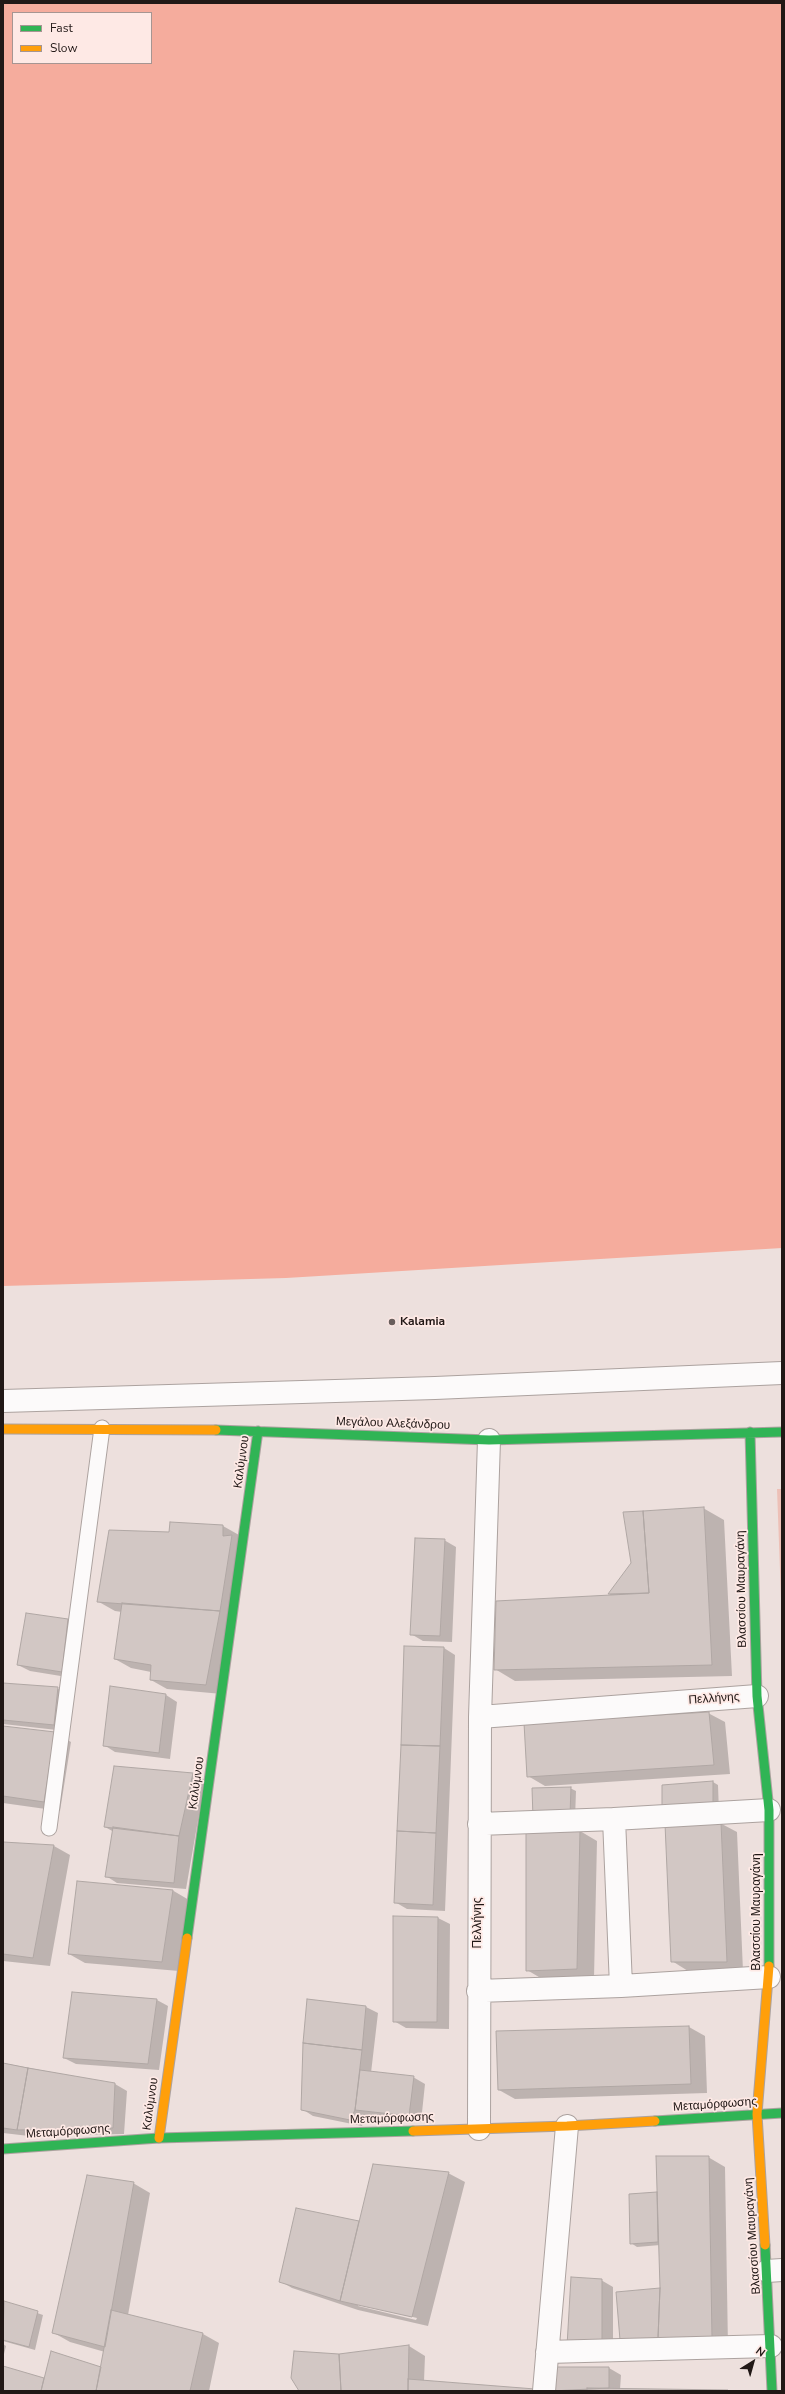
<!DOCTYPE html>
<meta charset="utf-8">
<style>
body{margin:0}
#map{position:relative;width:785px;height:2394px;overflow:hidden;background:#ede0dd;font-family:"Nunito Sans",sans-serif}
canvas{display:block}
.frame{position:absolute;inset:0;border:4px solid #211816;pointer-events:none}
.legend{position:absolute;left:12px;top:12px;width:140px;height:52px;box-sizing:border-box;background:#fee9e5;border:1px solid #a69592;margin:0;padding:5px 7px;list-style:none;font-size:12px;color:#211816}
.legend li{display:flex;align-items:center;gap:8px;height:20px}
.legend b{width:20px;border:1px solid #a69592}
.north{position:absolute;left:733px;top:2342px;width:40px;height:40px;-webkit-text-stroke:3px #fee9e5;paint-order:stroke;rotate:37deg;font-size:11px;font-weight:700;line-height:16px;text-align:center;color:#211816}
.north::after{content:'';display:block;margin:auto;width:14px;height:18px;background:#211816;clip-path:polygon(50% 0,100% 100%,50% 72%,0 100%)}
</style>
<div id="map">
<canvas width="785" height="2394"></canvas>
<div class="frame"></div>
<ul class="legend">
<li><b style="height:5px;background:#30b455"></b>Fast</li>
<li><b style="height:5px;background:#ff9f0a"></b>Slow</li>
</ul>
<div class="north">N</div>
</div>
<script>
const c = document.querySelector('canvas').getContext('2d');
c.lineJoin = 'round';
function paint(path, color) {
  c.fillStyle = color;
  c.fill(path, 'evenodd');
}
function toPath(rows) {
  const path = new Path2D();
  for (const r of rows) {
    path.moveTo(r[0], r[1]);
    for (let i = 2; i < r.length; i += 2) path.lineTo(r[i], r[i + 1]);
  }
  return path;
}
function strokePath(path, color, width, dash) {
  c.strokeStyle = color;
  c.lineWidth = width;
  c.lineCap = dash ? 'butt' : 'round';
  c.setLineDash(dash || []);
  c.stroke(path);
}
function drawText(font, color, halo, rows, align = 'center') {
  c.font = font + ' "Nunito Sans",sans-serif';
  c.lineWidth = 3.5;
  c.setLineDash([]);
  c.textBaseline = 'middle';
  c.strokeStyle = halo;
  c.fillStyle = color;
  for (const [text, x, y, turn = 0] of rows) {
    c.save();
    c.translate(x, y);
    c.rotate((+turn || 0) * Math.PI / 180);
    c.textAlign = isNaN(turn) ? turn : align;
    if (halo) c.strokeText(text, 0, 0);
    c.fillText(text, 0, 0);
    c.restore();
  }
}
const green = toPath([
 [777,1489,782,1489,782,1626]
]);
const water = toPath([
 [3,3,782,3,782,1248,286,1278,3,1286],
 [13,13,151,13,151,63,13,63]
]);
const shadow = toPath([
 [703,1508,724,1520,732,1676,515,1681,495,1669,612,1596,609,1594,632,1563],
 [223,1526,239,1535,222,1694,167,1689,151,1680,151,1672,131,1668,115,1659,122,1612,115,1611,99,1602,170,1533],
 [444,1540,456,1547,452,1642,423,1641,411,1634],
 [27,1614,68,1620,79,1627,73,1678,30,1671,18,1665],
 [444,1648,455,1655,445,1911,407,1909,395,1902],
 [3,1684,57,1688,69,1695,66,1731,3,1724],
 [166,1695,177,1702,170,1759,115,1752,104,1745],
 [708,1713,725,1722,730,1774,545,1786,528,1776],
 [3,1727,55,1733,71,1742,60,1811,3,1803],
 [115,1767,193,1774,205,1780,186,1889,117,1883,106,1876,114,1832,105,1827],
 [713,1782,718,1785,719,1813,669,1816],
 [570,1788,576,1791,575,1819,533,1789],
 [720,1823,737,1832,743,1971,688,1971,672,1961],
 [527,1831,580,1831,597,1841,594,1978,544,1980,527,1970],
 [3,1843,54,1846,70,1855,50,1966,3,1961],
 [172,1890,189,1900,179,1971,85,1963,69,1954],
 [394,1917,438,1918,450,1924,449,2029,406,2028,394,2021],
 [157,2000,168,2006,159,2070,76,2064,64,2058],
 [308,2001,366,2007,378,2013,371,2073,413,2077,425,2084,421,2122,367,2116,362,2126,313,2116,302,2109],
 [689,2027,705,2036,707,2093,515,2099,499,2090],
 [3,2063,115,2084,127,2091,124,2134,29,2136,3,2133],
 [708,2157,725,2167,728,2347,632,2346,661,2289,660,2245,637,2247,631,2243,657,2193],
 [448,2173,465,2182,428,2326,358,2310,292,2288,280,2281,358,2222],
 [358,2304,417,2318,416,2320,358,2306],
 [133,2183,150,2193,128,2315,203,2334,219,2343,209,2391,3,2391,3,2367,45,2379,101,2368,105,2352,70,2342,54,2333],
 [601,2280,613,2287,613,2353,580,2352],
 [5,2302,43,2315,35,2350,3,2341],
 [3,2344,6,2346,3,2358],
 [409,2346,425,2356,424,2381,300,2391,340,2355],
 [553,2368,609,2368,621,2375,620,2390,728,2391,553,2391]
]);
const building = toPath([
 [704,1507,712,1665,494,1670,496,1601,649,1593,643,1511,704,1507],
 [643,1511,649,1593,608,1594,631,1563,623,1512,643,1511],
 [170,1522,223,1525,223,1536,232,1535,220,1611,97,1602,109,1530,169,1532,170,1522],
 [415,1538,445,1539,440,1636,410,1635,415,1538],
 [122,1603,220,1611,206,1685,150,1680,151,1665,114,1659,122,1603],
 [26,1613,68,1619,62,1672,17,1665,26,1613],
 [404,1646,444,1647,440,1746,401,1745,404,1646],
 [3,1683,58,1687,54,1725,3,1720,3,1683],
 [110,1686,166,1694,159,1753,103,1746,110,1686],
 [709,1712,714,1765,527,1777,524,1723,709,1712],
 [3,1726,55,1732,44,1802,3,1796,3,1726],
 [401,1745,440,1746,436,1833,397,1831,401,1745],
 [114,1766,193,1773,179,1836,104,1827,114,1766],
 [713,1781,713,1810,662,1814,662,1785,713,1781],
 [571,1787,570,1816,533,1818,532,1788,571,1787],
 [721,1822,727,1962,671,1962,665,1824,721,1822],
 [113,1827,179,1836,174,1883,105,1877,113,1827],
 [526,1830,580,1830,577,1969,526,1971,526,1830],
 [397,1831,436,1833,433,1905,394,1903,397,1831],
 [3,1842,54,1845,33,1958,3,1954,3,1842],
 [77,1881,173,1890,162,1962,68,1954,77,1881],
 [393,1916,438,1917,437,2022,393,2022,393,1916],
 [72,1992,157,1999,148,2064,63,2058,72,1992],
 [307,1999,366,2006,362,2050,303,2043,307,1999],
 [689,2026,691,2084,498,2090,496,2031,689,2026],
 [303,2043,362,2050,355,2110,350,2120,301,2110,303,2043],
 [3,2063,28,2068,17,2130,3,2128,3,2063],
 [28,2068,115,2083,113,2128,17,2130,28,2068],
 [360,2070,414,2076,409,2116,355,2110,360,2070],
 [656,2156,709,2156,712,2338,658,2338,660,2288,656,2156],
 [373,2164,449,2172,412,2317,340,2301,373,2164],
 [87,2175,134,2182,105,2347,52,2333,87,2175],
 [657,2192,658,2242,630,2244,629,2194,657,2192],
 [296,2208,359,2221,340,2301,279,2282,296,2208],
 [571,2277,602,2279,602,2347,567,2346,571,2277],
 [660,2288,658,2338,620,2340,616,2292,660,2288],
 [4,2301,38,2311,29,2347,3,2340,4,2301],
 [111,2310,203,2333,190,2391,96,2391,111,2310],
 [409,2345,408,2391,341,2391,339,2354,409,2345],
 [51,2351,101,2367,96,2391,41,2391,51,2351],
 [294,2351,339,2354,341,2391,299,2391,291,2378,294,2351],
 [3,2366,44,2378,41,2391,3,2391,3,2366],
 [552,2367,609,2367,609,2388,552,2391,552,2367],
 [408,2379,535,2389,535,2391,408,2391,408,2379],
 [587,2388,728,2390,728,2391,587,2391,587,2388]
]);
const lane = toPath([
 [49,1828,102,1428]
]);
const street = toPath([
 [3,1401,435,1388,782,1373],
 [480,1717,757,1696],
 [614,1819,621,1986],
 [479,1824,614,1819,769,1810],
 [478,1991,621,1986,769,1977],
 [479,2129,480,1717,489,1440],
 [767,2271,782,2270],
 [547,2352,771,2346],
 [544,2391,567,2126]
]);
const fast = toPath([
 [216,1430,489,1440,782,1432],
 [750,1432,757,1696,769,1810,769,1966],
 [187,1938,258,1431],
 [655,2121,782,2113],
 [3,2149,159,2138,413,2131],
 [765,2245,772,2391]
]);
const slow = toPath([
 [3,1429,216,1430],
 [413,2131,567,2126,655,2121],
 [159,2138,187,1938],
 [765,2245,757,2114,769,1966]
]);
const markers = [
 [392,1322,4,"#685e5c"]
];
const poiNames = [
 ["Kalamia",400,1322]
];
const streetNames = [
 ["Μεγάλου Αλεξάνδρου",393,1424,2],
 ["Καλύμνου",242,1462,-82],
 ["Βλασσίου Μαυραγάνη",742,1589,-91],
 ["Πελλήνης",714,1699,-4],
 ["Καλύμνου",197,1783,-82],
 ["Βλασσίου Μαυραγάνη",757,1912,-90],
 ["Πελλήνης",478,1923,-90],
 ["Καλύμνου",151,2104,-82],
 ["Μεταμόρφωσης",715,2105,-4],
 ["Μεταμόρφωσης",392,2119,-2],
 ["Μεταμόρφωσης",68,2132,-4],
 ["Βλασσίου Μαυραγάνη",753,2236,-94]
];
paint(green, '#edc0b7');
paint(water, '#f5ac9d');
paint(shadow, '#0003');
paint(building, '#d2c7c4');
strokePath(building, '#b0a7a4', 1);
strokePath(lane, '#aca29f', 17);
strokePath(street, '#aca29f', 24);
strokePath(fast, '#aca29f', 11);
strokePath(slow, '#aca29f', 11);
strokePath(lane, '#fcfafa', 15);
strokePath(street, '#fcfafa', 22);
strokePath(fast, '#30b455', 9);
strokePath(slow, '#ff9f0a', 9);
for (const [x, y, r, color] of markers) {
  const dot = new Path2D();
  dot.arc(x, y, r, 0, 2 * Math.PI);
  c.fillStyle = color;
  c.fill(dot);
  strokePath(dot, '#fee9e5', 1.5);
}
drawText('bold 12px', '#211816', '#fee9e5', poiNames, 'left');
drawText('12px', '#211816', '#fee9e5', streetNames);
</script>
